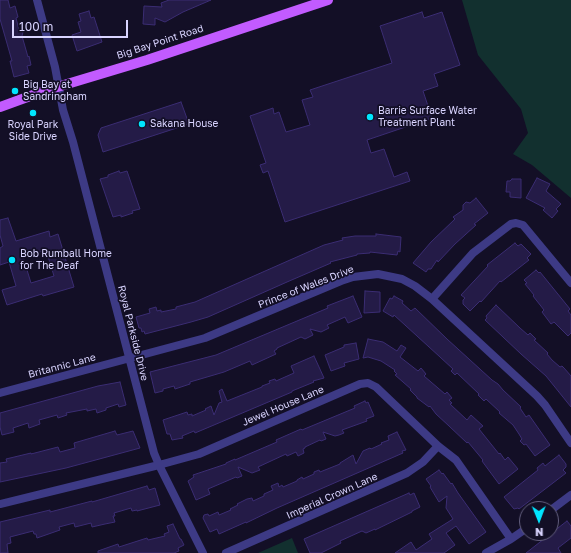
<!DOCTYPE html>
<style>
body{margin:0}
#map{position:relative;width:571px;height:553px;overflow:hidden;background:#130f26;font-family:"Golos Text",sans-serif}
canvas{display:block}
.north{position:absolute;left:519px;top:501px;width:40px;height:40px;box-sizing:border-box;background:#130f26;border:1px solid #625e7d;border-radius:50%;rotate:179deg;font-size:11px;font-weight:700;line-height:16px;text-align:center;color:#d9d4ff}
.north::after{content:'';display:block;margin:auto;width:14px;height:18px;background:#00e5ff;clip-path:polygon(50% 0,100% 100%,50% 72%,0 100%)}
.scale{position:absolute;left:12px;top:20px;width:116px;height:18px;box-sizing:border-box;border:2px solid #d9d4ff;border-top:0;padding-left:5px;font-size:12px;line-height:14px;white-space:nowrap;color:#d9d4ff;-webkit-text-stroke:3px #130f26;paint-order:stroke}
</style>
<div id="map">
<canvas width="571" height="553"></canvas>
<div class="north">N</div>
<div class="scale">100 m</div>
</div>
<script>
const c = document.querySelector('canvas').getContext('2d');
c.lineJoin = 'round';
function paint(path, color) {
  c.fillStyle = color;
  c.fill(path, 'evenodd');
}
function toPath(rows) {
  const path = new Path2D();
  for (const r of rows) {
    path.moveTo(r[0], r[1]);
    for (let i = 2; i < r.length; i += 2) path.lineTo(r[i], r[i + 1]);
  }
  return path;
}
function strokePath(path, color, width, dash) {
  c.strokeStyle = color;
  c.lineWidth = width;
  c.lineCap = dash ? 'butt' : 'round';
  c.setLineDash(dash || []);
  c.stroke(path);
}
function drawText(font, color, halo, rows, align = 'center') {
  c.font = font + ' "Golos Text",sans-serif';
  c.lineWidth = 3.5;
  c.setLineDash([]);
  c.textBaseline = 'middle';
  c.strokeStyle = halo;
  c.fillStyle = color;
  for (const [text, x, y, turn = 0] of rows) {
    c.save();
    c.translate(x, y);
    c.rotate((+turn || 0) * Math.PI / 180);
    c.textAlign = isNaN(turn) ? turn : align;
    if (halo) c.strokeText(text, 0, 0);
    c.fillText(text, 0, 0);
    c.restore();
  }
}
const green = toPath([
 [462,0,571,0,571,198,532,165,513,154,528,133,521,109,478,55],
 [292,538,298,553,258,553]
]);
const building = toPath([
 [0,0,8,0,10,8,15,6,18,17,16,18,19,30,23,32,22,36,28,57,29,56,31,65,27,66,29,73,14,77,10,61,12,61,0,19,0,0],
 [169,0,211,0,183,12,165,22,155,18,155,25,143,24,144,6,162,7,161,3,169,0],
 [89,11,91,18,94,17,102,42,77,51,72,35,81,32,78,22,81,21,79,14,89,11],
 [422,12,424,18,442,12,460,65,434,74,438,86,423,91,432,118,367,140,371,153,384,149,394,177,407,172,410,181,285,222,268,171,263,173,260,165,266,163,250,116,273,108,274,114,279,112,286,132,310,125,302,100,313,97,310,90,392,63,380,26,422,12],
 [181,102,189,124,103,152,98,135,101,128,181,102],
 [119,171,120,173,127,171,140,209,132,211,133,213,121,217,121,215,113,217,100,179,108,177,108,175,119,171],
 [537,178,550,184,546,191,561,204,556,209,558,211,552,218,543,210,545,208,526,198,537,178],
 [512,179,521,179,521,198,510,197,510,192,506,192,507,181,510,181,512,179],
 [476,198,488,213,474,224,476,225,455,244,438,262,437,260,431,269,428,269,426,272,413,263,431,242,455,219,453,217,463,210,463,205,466,202,470,203,476,198],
 [8,218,16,241,49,231,50,237,58,234,74,287,43,296,42,294,7,305,2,290,16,286,9,262,0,265,0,248,3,246,0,235,0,220,8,218],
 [46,250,54,276,31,283,23,257,46,250],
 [376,234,401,237,400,252,398,251,397,255,370,252,370,253,357,254,357,255,330,262,331,263,287,282,208,317,191,322,145,334,144,331,142,332,141,328,139,328,136,317,150,313,149,309,156,307,157,311,161,310,161,312,176,309,176,307,195,302,324,245,343,240,342,238,355,236,376,236,376,234],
 [515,243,518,246,521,244,531,254,527,258,529,260,501,282,500,281,481,302,480,301,470,311,463,304,463,300,465,298,461,295,488,266,487,265,515,243],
 [536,270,539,273,540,272,570,309,568,311,571,315,571,333,568,336,554,322,551,324,542,312,544,310,533,296,534,295,525,284,527,283,524,280,536,270],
 [365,291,380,292,380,312,364,313,365,291],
 [353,296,362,317,348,323,345,317,327,325,329,328,321,332,310,329,313,335,305,339,301,337,277,348,277,349,274,351,276,354,252,365,250,361,224,372,190,382,190,384,175,389,174,386,163,389,163,391,155,393,150,372,216,355,328,308,327,306,353,296],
 [394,296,403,301,402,303,411,311,415,308,447,339,492,380,498,384,503,390,521,407,520,408,526,417,529,415,550,445,535,456,526,444,524,445,520,441,522,439,519,434,513,425,499,413,500,412,486,399,484,401,478,395,479,394,457,373,455,375,451,371,453,369,440,357,394,315,393,317,383,311,390,298,392,299,394,296],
 [496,305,520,328,528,335,530,333,536,339,534,340,548,353,547,354,552,360,560,367,562,366,564,368,571,376,571,407,546,376,521,354,485,320,487,318,486,316,496,305],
 [368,339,383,342,397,351,401,345,406,348,400,357,418,371,421,368,426,374,424,376,445,394,447,392,452,398,449,400,452,403,450,404,467,420,471,415,483,426,479,429,499,454,500,453,505,460,508,457,518,469,499,484,482,461,483,460,468,442,467,443,449,426,436,414,430,406,429,407,417,398,417,397,410,390,411,389,395,375,397,374,394,371,395,370,381,361,368,357,363,358,368,339],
 [356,343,359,359,344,363,345,366,331,371,325,355,344,347,344,345,356,343],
 [314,356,324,378,313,381,314,382,292,391,292,392,195,433,194,431,182,436,183,438,172,440,170,434,167,434,163,420,187,412,188,415,192,414,192,416,206,410,205,409,211,406,214,415,219,403,222,402,219,391,222,389,227,401,262,387,262,386,270,383,269,381,275,379,276,381,294,373,291,366,314,356],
 [120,382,126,405,119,407,118,404,106,408,106,410,97,413,96,409,87,411,87,409,66,413,67,415,58,418,57,415,39,420,40,424,29,428,28,423,13,428,14,432,2,435,0,427,0,413,98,386,120,382],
 [365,401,366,403,368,402,374,416,366,419,367,421,342,430,344,433,339,435,335,436,323,432,326,439,321,441,320,440,305,447,305,448,303,449,304,453,298,456,296,452,287,456,286,454,258,467,260,470,252,473,238,467,242,476,237,478,236,477,208,489,210,494,196,500,188,481,194,477,193,475,226,464,226,463,235,459,235,460,277,442,276,440,301,429,302,430,355,408,354,406,365,401],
 [115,431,117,435,133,431,140,448,66,468,0,482,0,463,7,462,6,459,31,453,31,454,58,447,60,452,75,448,74,443,115,431],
 [397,432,406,450,402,451,403,453,277,508,246,523,246,522,219,534,217,529,210,532,203,518,204,515,208,514,209,516,218,512,219,515,231,510,230,509,238,505,237,504,247,499,252,498,253,501,264,496,264,494,273,490,271,486,278,483,279,487,282,485,283,487,297,481,297,480,302,477,303,479,314,474,314,472,319,470,320,472,340,464,340,463,353,455,356,464,363,451,370,448,371,449,382,444,381,443,389,440,388,436,397,432],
 [559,455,566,464,566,467,563,470,566,473,519,509,518,508,514,509,504,497,538,470,537,468,543,463,545,466,559,455],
 [439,470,442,474,443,473,451,484,452,483,458,493,486,532,469,544,456,526,446,533,455,545,444,553,395,553,411,542,416,550,432,539,429,534,453,519,446,508,447,496,439,502,430,487,431,486,426,479,439,470],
 [147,486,149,490,155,488,160,505,137,511,137,510,132,511,131,508,114,513,115,516,113,516,115,522,105,524,92,527,91,523,75,527,74,523,59,527,60,530,37,538,36,534,34,534,33,531,10,537,11,543,7,544,8,553,0,553,0,522,50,510,50,512,92,501,92,502,147,486],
 [409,493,410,495,414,493,420,507,412,511,412,512,375,530,375,529,366,533,362,531,340,541,341,543,321,553,310,553,304,539,409,493],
 [567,521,571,526,571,538,558,548,561,553,526,553,567,521],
 [173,524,180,539,181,539,184,545,178,548,179,551,174,553,98,553,98,551,118,544,119,547,147,538,148,540,165,536,164,534,169,532,167,526,173,524]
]);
const street = toPath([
 [37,0,55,67,63,110,73,142,154,453,159,465,203,553],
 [432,299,473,253,511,224,516,223,523,225,571,283],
 [0,393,205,338,341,281,353,277,378,274,402,279,415,286,432,299,537,396,545,405,571,443],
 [0,504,159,465,199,454,360,384,368,383,376,387,438,446,456,460,511,539],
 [551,510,571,495],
 [226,553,407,473,423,462,438,446],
 [486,553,511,539,527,528]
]);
const primary = toPath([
 [0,107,44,91,147,60,328,0]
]);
const markers = [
 [15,91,4,"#00e5ff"],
 [33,113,4,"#00e5ff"],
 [370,117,4,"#00e5ff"],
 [142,124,4,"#00e5ff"],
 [12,260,4,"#00e5ff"]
];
const streetNames = [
 ["Big Bay Point Road",160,42,-18],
 ["Prince of Wales Drive",306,287,-21],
 ["Royal Parkside Drive",133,333,76],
 ["Britannic Lane",62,366,-15],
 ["Jewel House Lane",283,406,-23],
 ["Imperial Crown Lane",332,496,-24]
];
const poiNames = [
 ["Big Bay at",23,85],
 ["Sandringham",23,97],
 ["Barrie Surface Water",378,111],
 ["Treatment Plant",378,123],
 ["Sakana House",150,124],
 ["Royal Park",33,125,"center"],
 ["Side Drive",33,137,"center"],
 ["Bob Rumball Home",20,254],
 ["for The Deaf",20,266]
];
paint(green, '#12302f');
paint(building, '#241b47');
strokePath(building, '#3b2d73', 1);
strokePath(street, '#3d3a85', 8);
strokePath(primary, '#c25bff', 10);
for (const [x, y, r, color] of markers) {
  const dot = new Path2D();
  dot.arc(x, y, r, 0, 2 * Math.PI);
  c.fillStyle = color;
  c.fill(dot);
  strokePath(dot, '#130f26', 1.5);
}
drawText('10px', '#d9d4ff', '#130f26', streetNames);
drawText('10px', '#d9d4ff', '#130f26', poiNames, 'left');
</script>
